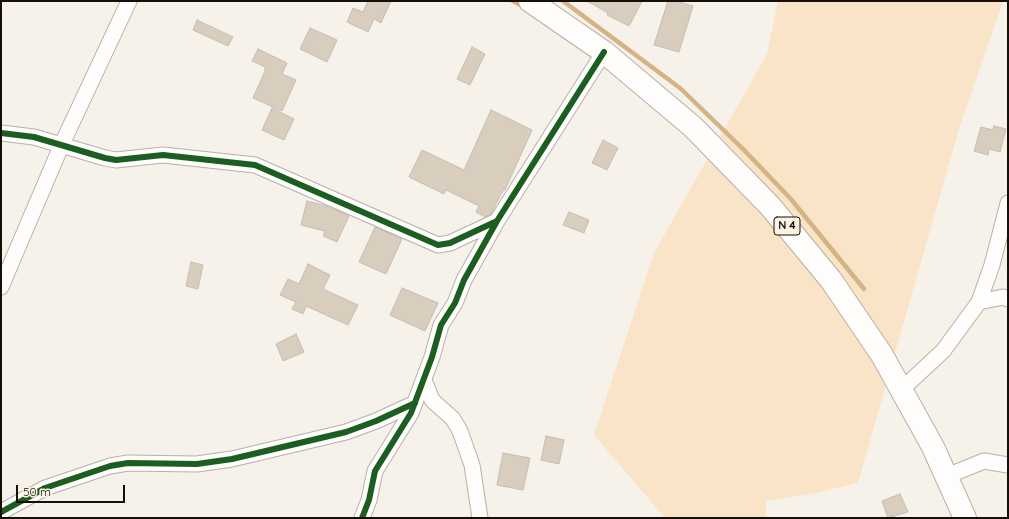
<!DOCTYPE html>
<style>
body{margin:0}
#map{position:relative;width:1009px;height:519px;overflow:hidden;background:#f6f1e9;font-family:Quicksand,sans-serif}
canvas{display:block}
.frame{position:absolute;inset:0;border:2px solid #150f07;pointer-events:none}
.scale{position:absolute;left:16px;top:485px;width:109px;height:18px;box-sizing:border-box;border:2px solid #150f07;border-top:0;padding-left:5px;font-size:12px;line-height:14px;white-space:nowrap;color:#150f07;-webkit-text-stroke:3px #fcf2e3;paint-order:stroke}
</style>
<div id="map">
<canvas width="1009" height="519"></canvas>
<div class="frame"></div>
<div class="scale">50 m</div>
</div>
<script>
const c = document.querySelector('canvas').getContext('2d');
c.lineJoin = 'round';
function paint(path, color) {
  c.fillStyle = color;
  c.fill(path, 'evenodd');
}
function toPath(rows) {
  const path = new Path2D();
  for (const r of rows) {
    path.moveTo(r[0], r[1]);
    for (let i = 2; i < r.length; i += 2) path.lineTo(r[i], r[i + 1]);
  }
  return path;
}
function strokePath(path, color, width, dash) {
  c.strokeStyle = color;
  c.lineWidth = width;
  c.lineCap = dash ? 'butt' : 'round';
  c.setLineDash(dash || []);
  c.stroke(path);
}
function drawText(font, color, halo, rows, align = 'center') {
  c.font = font + ' Quicksand,sans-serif';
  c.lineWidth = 3;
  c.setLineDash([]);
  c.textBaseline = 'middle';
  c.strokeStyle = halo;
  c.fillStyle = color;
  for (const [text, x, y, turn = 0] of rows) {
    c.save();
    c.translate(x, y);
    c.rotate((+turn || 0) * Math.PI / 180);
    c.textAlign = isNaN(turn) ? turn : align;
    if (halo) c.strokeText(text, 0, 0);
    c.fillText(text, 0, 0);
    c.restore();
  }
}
const green = toPath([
 [778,1,1003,1,958,132,858,483,811,494,766,501,766,518,665,518,594,435,654,253,767,54]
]);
const stream = toPath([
 [513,1,524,7],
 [563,1,680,88,743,149,790,198,864,289]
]);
const building = toPath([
 [368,1,391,1,381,23,374,19,368,32,347,22,353,8,363,12,368,1],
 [587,1,642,1,629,26,607,15,608,13,587,1],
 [668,1,676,1,693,6,679,52,654,45,668,1],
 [197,20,233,37,228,46,193,30,197,20],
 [310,28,337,40,327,62,300,49,310,28],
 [472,47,485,54,470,85,457,79,472,47],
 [258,49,287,63,282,74,296,80,282,111,253,98,265,71,265,67,252,61,258,49],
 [272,108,294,119,284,140,262,130,272,108],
 [491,110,532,130,505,190,503,190,491,214,485,217,476,212,479,206,446,190,444,194,409,177,422,150,464,170,491,110],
 [994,126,1006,129,1000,152,989,149,988,155,974,151,981,127,993,130,994,126],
 [603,140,618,148,607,170,592,163,603,140],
 [307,201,326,206,349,216,337,242,323,236,325,231,301,225,307,201],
 [569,212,589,220,584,233,563,225,569,212],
 [375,227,402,239,386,274,359,262,375,227],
 [191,262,203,265,198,289,186,286,191,262],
 [308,264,330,275,323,289,358,305,348,325,306,306,303,314,292,309,296,302,280,295,288,279,299,284,308,264],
 [402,288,438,303,425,331,390,315,402,288],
 [296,334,304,352,283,361,276,344,296,334],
 [546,436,564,440,559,464,541,460,546,436],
 [503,453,530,458,523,490,497,485,503,453],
 [900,494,908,512,888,518,882,501,900,494]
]);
const minor = toPath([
 [1,133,34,137,105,158,116,160,163,155,255,165,438,245,450,243,497,221],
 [1,287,62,144,129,1],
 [979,302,1003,297,1008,299],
 [424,380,432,400,453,419,460,431,472,465,480,518],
 [902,389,943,351,979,302,992,265,1008,203],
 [947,476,984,461,1008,465],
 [1,512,45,488,110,466,128,463,197,464,232,459,346,432,376,421,415,403],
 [362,518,369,500,375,471,411,413,432,357,441,325,455,303,464,280,497,221,604,52]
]);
const trunk = toPath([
 [530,1,604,52,693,127,770,206,831,280,882,355,933,447,965,518]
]);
const cycleway = toPath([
 [1,133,34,137,105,158,116,160,163,155,255,165,438,245,450,243,497,221],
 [1,512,45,488,110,466,128,463,197,464,232,459,346,432,376,421,415,403],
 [362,518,369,500,375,471,411,413,432,357,441,325,455,303,464,280,497,221,604,52]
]);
const shields = [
 [787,226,26]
];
const shieldNames = [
 ["N 4",787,226]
];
paint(green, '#f9e4c7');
strokePath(stream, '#d4b484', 4.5);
paint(building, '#d9cebe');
strokePath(building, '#c2bdb5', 1);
strokePath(minor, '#b6b1a9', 17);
strokePath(trunk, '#b6b1a9', 24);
strokePath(minor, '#fefdfc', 15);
strokePath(trunk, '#fefdfc', 22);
strokePath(cycleway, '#1b5e20', 6);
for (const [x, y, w] of shields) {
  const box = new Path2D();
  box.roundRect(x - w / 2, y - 9, w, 18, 3);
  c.fillStyle = '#fcf2e3';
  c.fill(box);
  strokePath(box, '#150f07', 1);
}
drawText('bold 11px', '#150f07', null, shieldNames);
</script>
